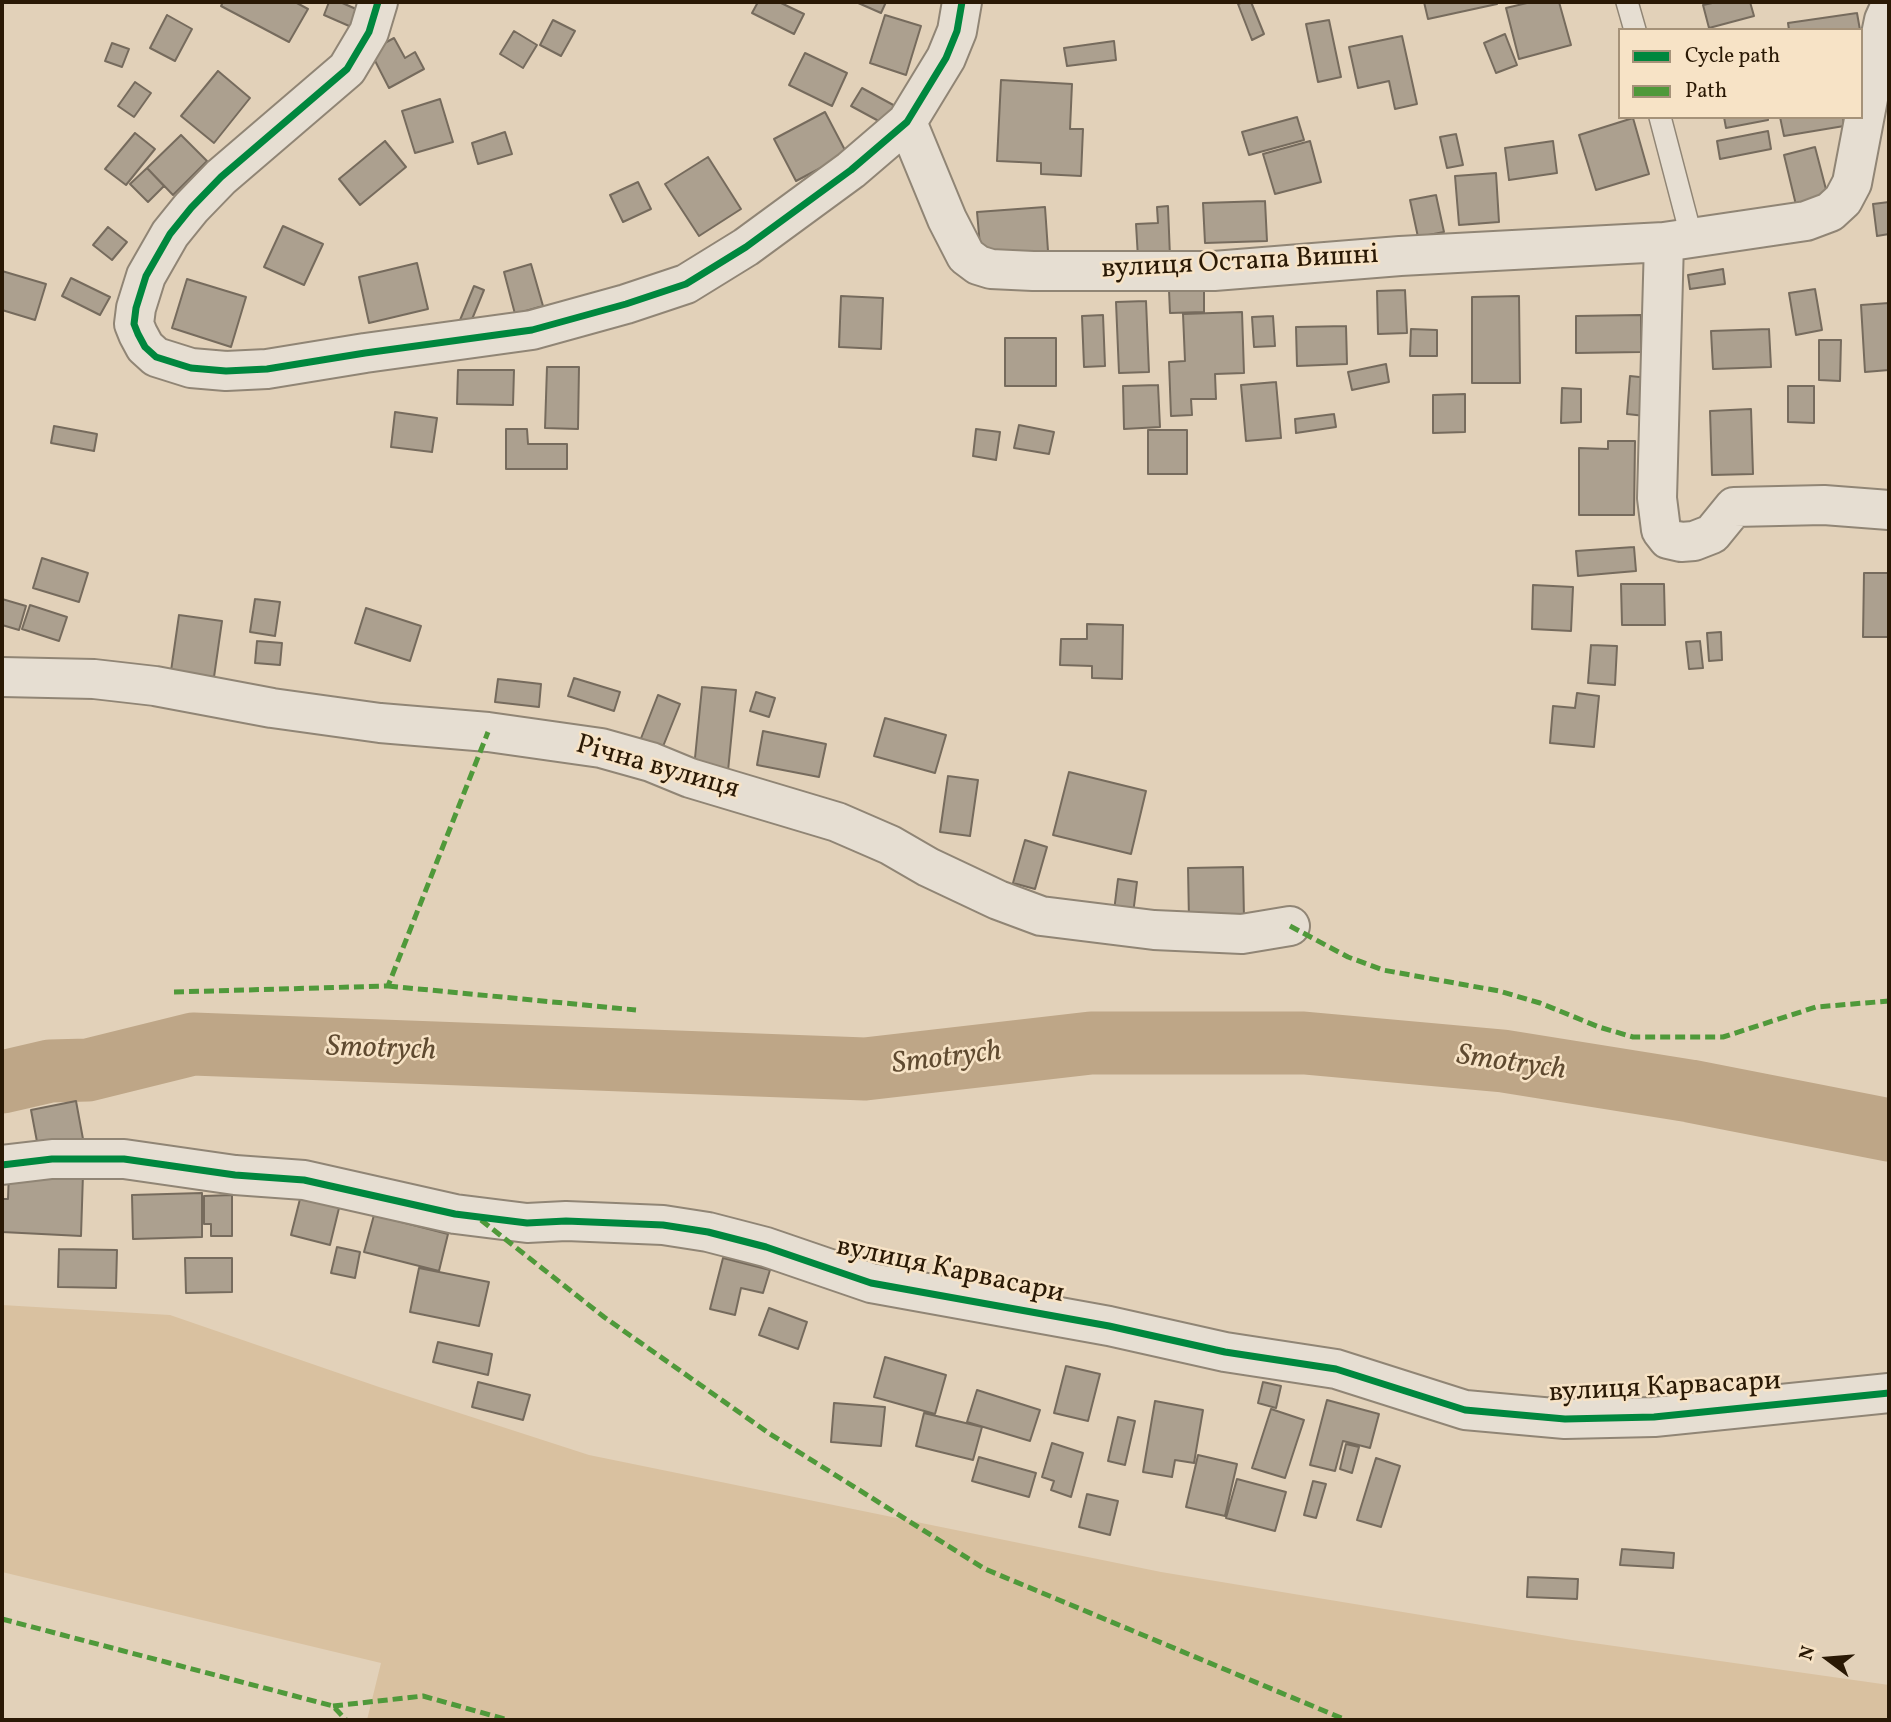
<!DOCTYPE html>
<meta charset="utf-8">
<style>
body{margin:0}
#map{position:relative;width:1891px;height:1722px;overflow:hidden;background:#e2d1b9;font-family:Vollkorn,serif}
canvas{display:block}
.frame{position:absolute;inset:0;border:4px solid #2a1905;pointer-events:none}
.legend{position:absolute;left:1618px;top:28px;width:245px;height:91px;box-sizing:border-box;background:#f7e3c6;border:2px solid #a59279;margin:0;padding:9px 12px;list-style:none;font-size:21px;color:#2a1905}
.legend li{display:flex;align-items:center;gap:14px;height:35px}
.legend b{width:35px;border:2px solid #a59279}
.north{position:absolute;left:1793px;top:1624px;width:70px;height:70px;-webkit-text-stroke:5px #f7e3c6;paint-order:stroke;rotate:286deg;font-size:19px;font-weight:700;line-height:28px;text-align:center;color:#2a1905}
.north::after{content:'';display:block;margin:auto;width:24px;height:32px;background:#2a1905;clip-path:polygon(50% 0,100% 100%,50% 72%,0 100%)}
</style>
<div id="map">
<canvas width="1891" height="1722"></canvas>
<div class="frame"></div>
<ul class="legend">
<li><b style="height:9px;background:#00873e"></b>Cycle path</li>
<li><b style="height:9px;background:#4f993a"></b>Path</li>
</ul>
<div class="north">N</div>
</div>
<script>
const c = document.querySelector('canvas').getContext('2d');
c.lineJoin = 'round';
function paint(path, color) {
  c.fillStyle = color;
  c.fill(path, 'evenodd');
}
function toPath(rows) {
  const path = new Path2D();
  for (const r of rows) {
    path.moveTo(r[0], r[1]);
    for (let i = 2; i < r.length; i += 2) path.lineTo(r[i], r[i + 1]);
  }
  return path;
}
function strokePath(path, color, width, dash) {
  c.strokeStyle = color;
  c.lineWidth = width;
  c.lineCap = dash ? 'butt' : 'round';
  c.setLineDash(dash || []);
  c.stroke(path);
}
function drawText(font, color, halo, rows, align = 'center') {
  c.font = font + ' Vollkorn,serif';
  c.lineWidth = 5;
  c.setLineDash([]);
  c.textBaseline = 'middle';
  c.strokeStyle = halo;
  c.fillStyle = color;
  for (const [text, x, y, turn = 0] of rows) {
    c.save();
    c.translate(x, y);
    c.rotate((+turn || 0) * Math.PI / 180);
    c.textAlign = isNaN(turn) ? turn : align;
    if (halo) c.strokeText(text, 0, 0);
    c.fillText(text, 0, 0);
    c.restore();
  }
}
const green = toPath([
 [2,1305,170,1315,379,1387,589,1455,1161,1572,1572,1640,1889,1685,1889,1720,367,1720,381,1663,2,1572]
]);
const river = toPath([
 [2,1082,50,1071,88,1070,193,1044,865,1069,1091,1043,1304,1043,1503,1061,1690,1091,1889,1130]
]);
const building = toPath([
 [223,2,295,2,308,9,289,42,221,6,223,2],
 [329,2,340,2,363,12,356,29,324,15,329,2],
 [758,2,779,2,804,14,794,34,752,13,758,2],
 [856,2,886,2,881,13,856,2],
 [1244,2,1251,2,1264,34,1252,40,1238,4,1244,2],
 [1424,2,1497,2,1497,4,1428,19,1424,2],
 [1531,2,1559,2,1571,45,1519,59,1506,8,1531,2],
 [1717,2,1750,2,1754,16,1709,28,1703,5,1717,2],
 [1857,13,1860,30,1789,30,1788,23,1857,13],
 [167,15,192,29,175,61,150,48,167,15],
 [885,15,921,26,906,75,870,63,885,15],
 [553,20,575,31,561,56,540,45,553,20],
 [1329,20,1341,77,1318,82,1306,24,1329,20],
 [514,31,537,45,523,68,500,54,514,31],
 [1505,34,1517,65,1496,73,1484,43,1505,34],
 [1402,36,1417,104,1395,109,1389,81,1358,88,1349,47,1402,36],
 [394,38,405,58,415,52,424,69,389,88,370,51,394,38],
 [1114,41,1116,60,1067,66,1064,48,1114,41],
 [112,43,129,49,122,67,105,61,112,43],
 [805,53,847,73,832,106,789,85,805,53],
 [218,71,250,98,214,143,181,116,218,71],
 [1001,80,1072,84,1070,129,1083,129,1081,176,1041,174,1041,163,997,161,1001,80],
 [135,82,151,93,134,117,118,106,135,82],
 [862,88,897,107,886,125,851,106,862,88],
 [440,99,453,142,415,153,402,111,440,99],
 [825,112,847,154,796,181,774,139,825,112],
 [1297,117,1304,140,1249,155,1242,132,1297,117],
 [1724,117,1768,117,1768,120,1726,128,1724,117],
 [1771,117,1843,117,1844,126,1784,136,1780,117,1771,117],
 [1633,118,1649,174,1596,190,1579,135,1633,118],
 [1768,131,1771,149,1720,159,1717,141,1768,131],
 [505,132,512,154,478,164,472,143,505,132],
 [135,133,155,149,126,185,105,169,135,133],
 [1456,134,1463,165,1447,168,1440,137,1456,134],
 [181,135,207,161,173,195,147,168,181,135],
 [385,141,406,167,360,205,339,179,385,141],
 [1310,141,1321,182,1275,194,1263,154,1310,141],
 [1553,141,1557,173,1509,180,1505,148,1553,141],
 [1815,147,1828,197,1796,205,1784,155,1815,147],
 [708,157,741,209,699,236,665,184,708,157],
 [147,168,164,186,148,202,130,184,147,168],
 [1496,173,1499,222,1459,225,1455,176,1496,173],
 [638,182,651,209,623,222,610,195,638,182],
 [1436,195,1444,232,1418,237,1410,200,1436,195],
 [1265,201,1267,241,1205,243,1203,203,1265,201],
 [1889,202,1889,234,1877,236,1873,204,1889,202],
 [1168,206,1170,257,1138,258,1136,224,1158,223,1157,207,1168,206],
 [1045,207,1048,251,981,257,977,212,1045,207],
 [283,226,323,244,304,285,264,267,283,226],
 [108,227,127,242,112,260,93,245,108,227],
 [417,263,428,309,369,323,359,277,417,263],
 [531,264,543,306,515,314,504,272,531,264],
 [1723,269,1725,284,1690,289,1688,275,1723,269],
 [2,271,46,284,35,320,2,310,2,271],
 [71,278,110,297,100,315,62,296,71,278],
 [187,279,246,297,231,347,172,328,187,279],
 [474,286,484,290,468,329,458,325,474,286],
 [1204,289,1204,312,1170,313,1169,290,1204,289],
 [1815,289,1822,330,1796,335,1789,293,1815,289],
 [1405,290,1407,333,1378,334,1377,291,1405,290],
 [841,296,883,298,881,349,839,347,841,296],
 [1519,296,1520,383,1472,383,1472,297,1519,296],
 [1146,301,1149,372,1119,373,1116,302,1146,301],
 [1889,303,1889,370,1865,372,1861,305,1889,303],
 [1242,312,1244,373,1215,374,1216,399,1191,399,1192,415,1171,416,1169,362,1185,361,1183,314,1242,312],
 [1103,315,1105,366,1084,367,1082,316,1103,315],
 [1641,315,1641,352,1576,353,1576,316,1641,315],
 [1273,316,1275,346,1254,347,1252,317,1273,316],
 [1346,326,1347,364,1297,366,1296,327,1346,326],
 [1411,329,1437,330,1437,356,1410,356,1411,329],
 [1769,329,1771,367,1713,369,1711,331,1769,329],
 [1005,338,1056,338,1056,386,1005,386,1005,338],
 [1819,340,1841,340,1840,381,1819,380,1819,340],
 [1386,364,1389,382,1352,390,1348,372,1386,364],
 [547,367,579,367,578,429,545,428,547,367],
 [458,370,514,370,513,405,457,404,458,370],
 [1630,376,1649,378,1645,416,1627,414,1630,376],
 [1276,382,1281,438,1246,441,1241,385,1276,382],
 [1158,385,1160,427,1124,429,1123,386,1158,385],
 [1788,386,1814,386,1814,423,1788,422,1788,386],
 [1562,388,1581,389,1581,422,1561,423,1562,388],
 [1465,394,1465,432,1433,433,1433,395,1465,394],
 [1751,409,1753,474,1712,475,1710,411,1751,409],
 [395,412,437,418,432,452,391,447,395,412],
 [1334,414,1336,427,1296,433,1295,419,1334,414],
 [1019,425,1054,432,1049,454,1014,448,1019,425],
 [54,426,97,434,94,451,51,443,54,426],
 [506,429,527,429,528,444,567,444,567,469,506,469,506,429],
 [976,429,1000,432,996,460,973,456,976,429],
 [1148,430,1187,430,1187,474,1148,474,1148,430],
 [1608,441,1635,441,1634,515,1579,515,1579,448,1608,449,1608,441],
 [1634,547,1636,571,1578,576,1576,551,1634,547],
 [42,558,88,573,79,602,33,588,42,558],
 [1864,573,1889,573,1888,637,1863,637,1864,573],
 [1621,584,1664,584,1665,625,1622,625,1621,584],
 [1533,585,1573,587,1571,631,1532,629,1533,585],
 [2,599,26,606,19,630,2,625,2,599],
 [255,599,280,602,275,636,250,632,255,599],
 [30,605,67,617,59,641,22,629,30,605],
 [366,608,421,626,410,661,355,643,366,608],
 [179,615,222,621,214,677,171,671,179,615],
 [1087,624,1123,625,1122,679,1092,678,1092,666,1060,665,1061,639,1087,639,1087,624],
 [1721,632,1722,660,1709,661,1707,633,1721,632],
 [257,641,282,643,280,665,255,663,257,641],
 [1700,641,1703,668,1689,669,1686,642,1700,641],
 [1591,645,1617,646,1615,685,1588,683,1591,645],
 [574,678,620,692,614,711,568,696,574,678],
 [498,679,541,684,539,707,495,702,498,679],
 [702,687,736,690,728,771,694,768,702,687],
 [756,692,775,698,769,717,750,711,756,692],
 [1577,693,1599,696,1594,747,1550,743,1553,706,1575,708,1577,693],
 [658,695,680,704,660,754,638,746,658,695],
 [885,718,946,735,935,773,874,756,885,718],
 [763,731,826,744,819,777,757,765,763,731],
 [1069,772,1146,791,1131,854,1053,835,1069,772],
 [948,776,978,780,970,836,940,832,948,776],
 [1025,840,1047,847,1035,889,1013,883,1025,840],
 [1243,867,1244,919,1189,920,1188,868,1243,867],
 [1118,879,1137,882,1133,914,1114,911,1118,879],
 [76,1101,83,1139,38,1147,31,1110,76,1101],
 [9,1171,83,1174,81,1236,2,1232,2,1199,8,1199,9,1171],
 [202,1193,202,1237,133,1239,132,1195,202,1193],
 [232,1195,232,1236,211,1236,211,1224,204,1224,204,1196,232,1195],
 [301,1195,340,1204,330,1245,291,1235,301,1195],
 [374,1215,448,1234,439,1271,364,1252,374,1215],
 [337,1247,360,1252,355,1278,331,1273,337,1247],
 [59,1249,117,1250,116,1288,58,1287,59,1249],
 [185,1258,232,1258,232,1292,186,1293,185,1258],
 [723,1258,770,1270,763,1293,741,1288,735,1315,710,1309,723,1258],
 [419,1268,489,1282,479,1326,410,1312,419,1268],
 [769,1308,807,1322,798,1349,759,1335,769,1308],
 [438,1342,492,1354,488,1375,433,1362,438,1342],
 [885,1357,946,1375,935,1414,874,1397,885,1357],
 [1066,1366,1100,1374,1088,1421,1054,1413,1066,1366],
 [478,1382,530,1395,523,1420,472,1407,478,1382],
 [1263,1382,1281,1386,1276,1408,1258,1403,1263,1382],
 [977,1390,1040,1410,1030,1441,967,1422,977,1390],
 [1327,1400,1379,1414,1370,1448,1343,1441,1335,1471,1310,1465,1327,1400],
 [1155,1401,1203,1410,1194,1463,1175,1460,1172,1477,1143,1472,1155,1401],
 [834,1403,885,1407,881,1446,831,1442,834,1403],
 [1271,1409,1304,1420,1285,1478,1252,1468,1271,1409],
 [924,1413,982,1427,973,1460,916,1446,924,1413],
 [1118,1417,1135,1421,1125,1465,1108,1461,1118,1417],
 [1052,1443,1083,1453,1071,1497,1051,1490,1054,1481,1042,1477,1052,1443],
 [1346,1444,1359,1447,1352,1473,1340,1469,1346,1444],
 [1198,1455,1237,1464,1225,1516,1186,1507,1198,1455],
 [979,1457,1036,1473,1029,1497,972,1481,979,1457],
 [1376,1458,1400,1466,1381,1527,1357,1520,1376,1458],
 [1237,1479,1286,1492,1275,1531,1226,1518,1237,1479],
 [1313,1481,1326,1484,1316,1518,1304,1515,1313,1481],
 [1087,1494,1118,1501,1110,1535,1079,1527,1087,1494],
 [1622,1549,1674,1553,1673,1568,1620,1565,1622,1549],
 [1528,1577,1578,1579,1577,1599,1527,1597,1528,1577]
]);
const lane = toPath([
 [1627,2,1635,30],
 [1660,117,1692,239]
]);
const street = toPath([
 [378,2,369,32,347,69,221,177,191,208,170,234,146,276,136,308,134,324,138,334,145,347,156,357,191,368,226,371,267,369,365,353,532,330,626,304,686,284,746,247,851,170,907,122,946,58,957,31,962,2],
 [907,122,947,219,966,256,978,265,991,269,1033,271,1214,271,1400,256,1664,242,1806,221,1830,212,1843,200,1852,183,1871,83,1884,20,1889,9],
 [1664,242,1657,498,1661,530,1668,539,1681,542,1694,541,1712,534,1734,507,1824,505,1889,510],
 [2,677,94,679,155,686,272,708,380,723,488,732,601,748,651,762,690,778,837,822,890,845,928,867,998,900,1041,916,1154,930,1242,934,1290,926],
 [2,1165,52,1159,124,1159,235,1175,304,1180,455,1214,527,1223,566,1221,615,1223,663,1225,708,1232,766,1247,871,1283,1109,1326,1225,1352,1336,1369,1465,1410,1565,1419,1654,1417,1889,1393]
]);
const quiet = toPath([
 [1290,926,1348,957,1383,970,1499,991,1540,1003,1599,1027,1633,1037,1723,1037,1816,1007,1889,1001],
 [388,986,636,1010],
 [174,992,388,986,488,732],
 [481,1220,604,1317,770,1434,985,1569,1346,1720],
 [2,1619,333,1706,346,1720],
 [333,1706,423,1696,508,1720]
]);
const cycleway = toPath([
 [378,2,369,32,347,69,221,177,191,208,170,234,146,276,136,308,134,324,138,334,145,347,156,357,191,368,226,371,267,369,365,353,532,330,626,304,686,284,746,247,851,170,907,122,946,58,957,31,962,2],
 [2,1165,52,1159,124,1159,235,1175,304,1180,455,1214,527,1223,566,1221,615,1223,663,1225,708,1232,766,1247,871,1283,1109,1326,1225,1352,1336,1369,1465,1410,1565,1419,1654,1417,1889,1393]
]);
const streetNames = [
 ["вулиця Остапа Вишні",1240,264,-3],
 ["Річна вулиця",657,769,16],
 ["вулиця Карвасари",950,1272,12],
 ["вулиця Карвасари",1665,1389,-3]
];
const waterNames = [
 ["Smotrych",381,1051,2],
 ["Smotrych",947,1060,-7],
 ["Smotrych",1511,1065,8]
];
paint(green, '#d9c1a0');
strokePath(river, '#bea687', 63);
paint(building, '#aca08f');
strokePath(building, '#766b5d', 2);
strokePath(lane, '#908575', 24);
strokePath(street, '#908575', 42);
strokePath(lane, '#e6ded2', 21);
strokePath(street, '#e6ded2', 38);
strokePath(quiet, '#4f993a', 5, [10, 5]);
strokePath(cycleway, '#00873e', 7);
drawText('28px', '#2a1905', '#f7e3c6', streetNames);
drawText('italic 30px', '#5f4a30', '#f7e3c6', waterNames);
</script>
